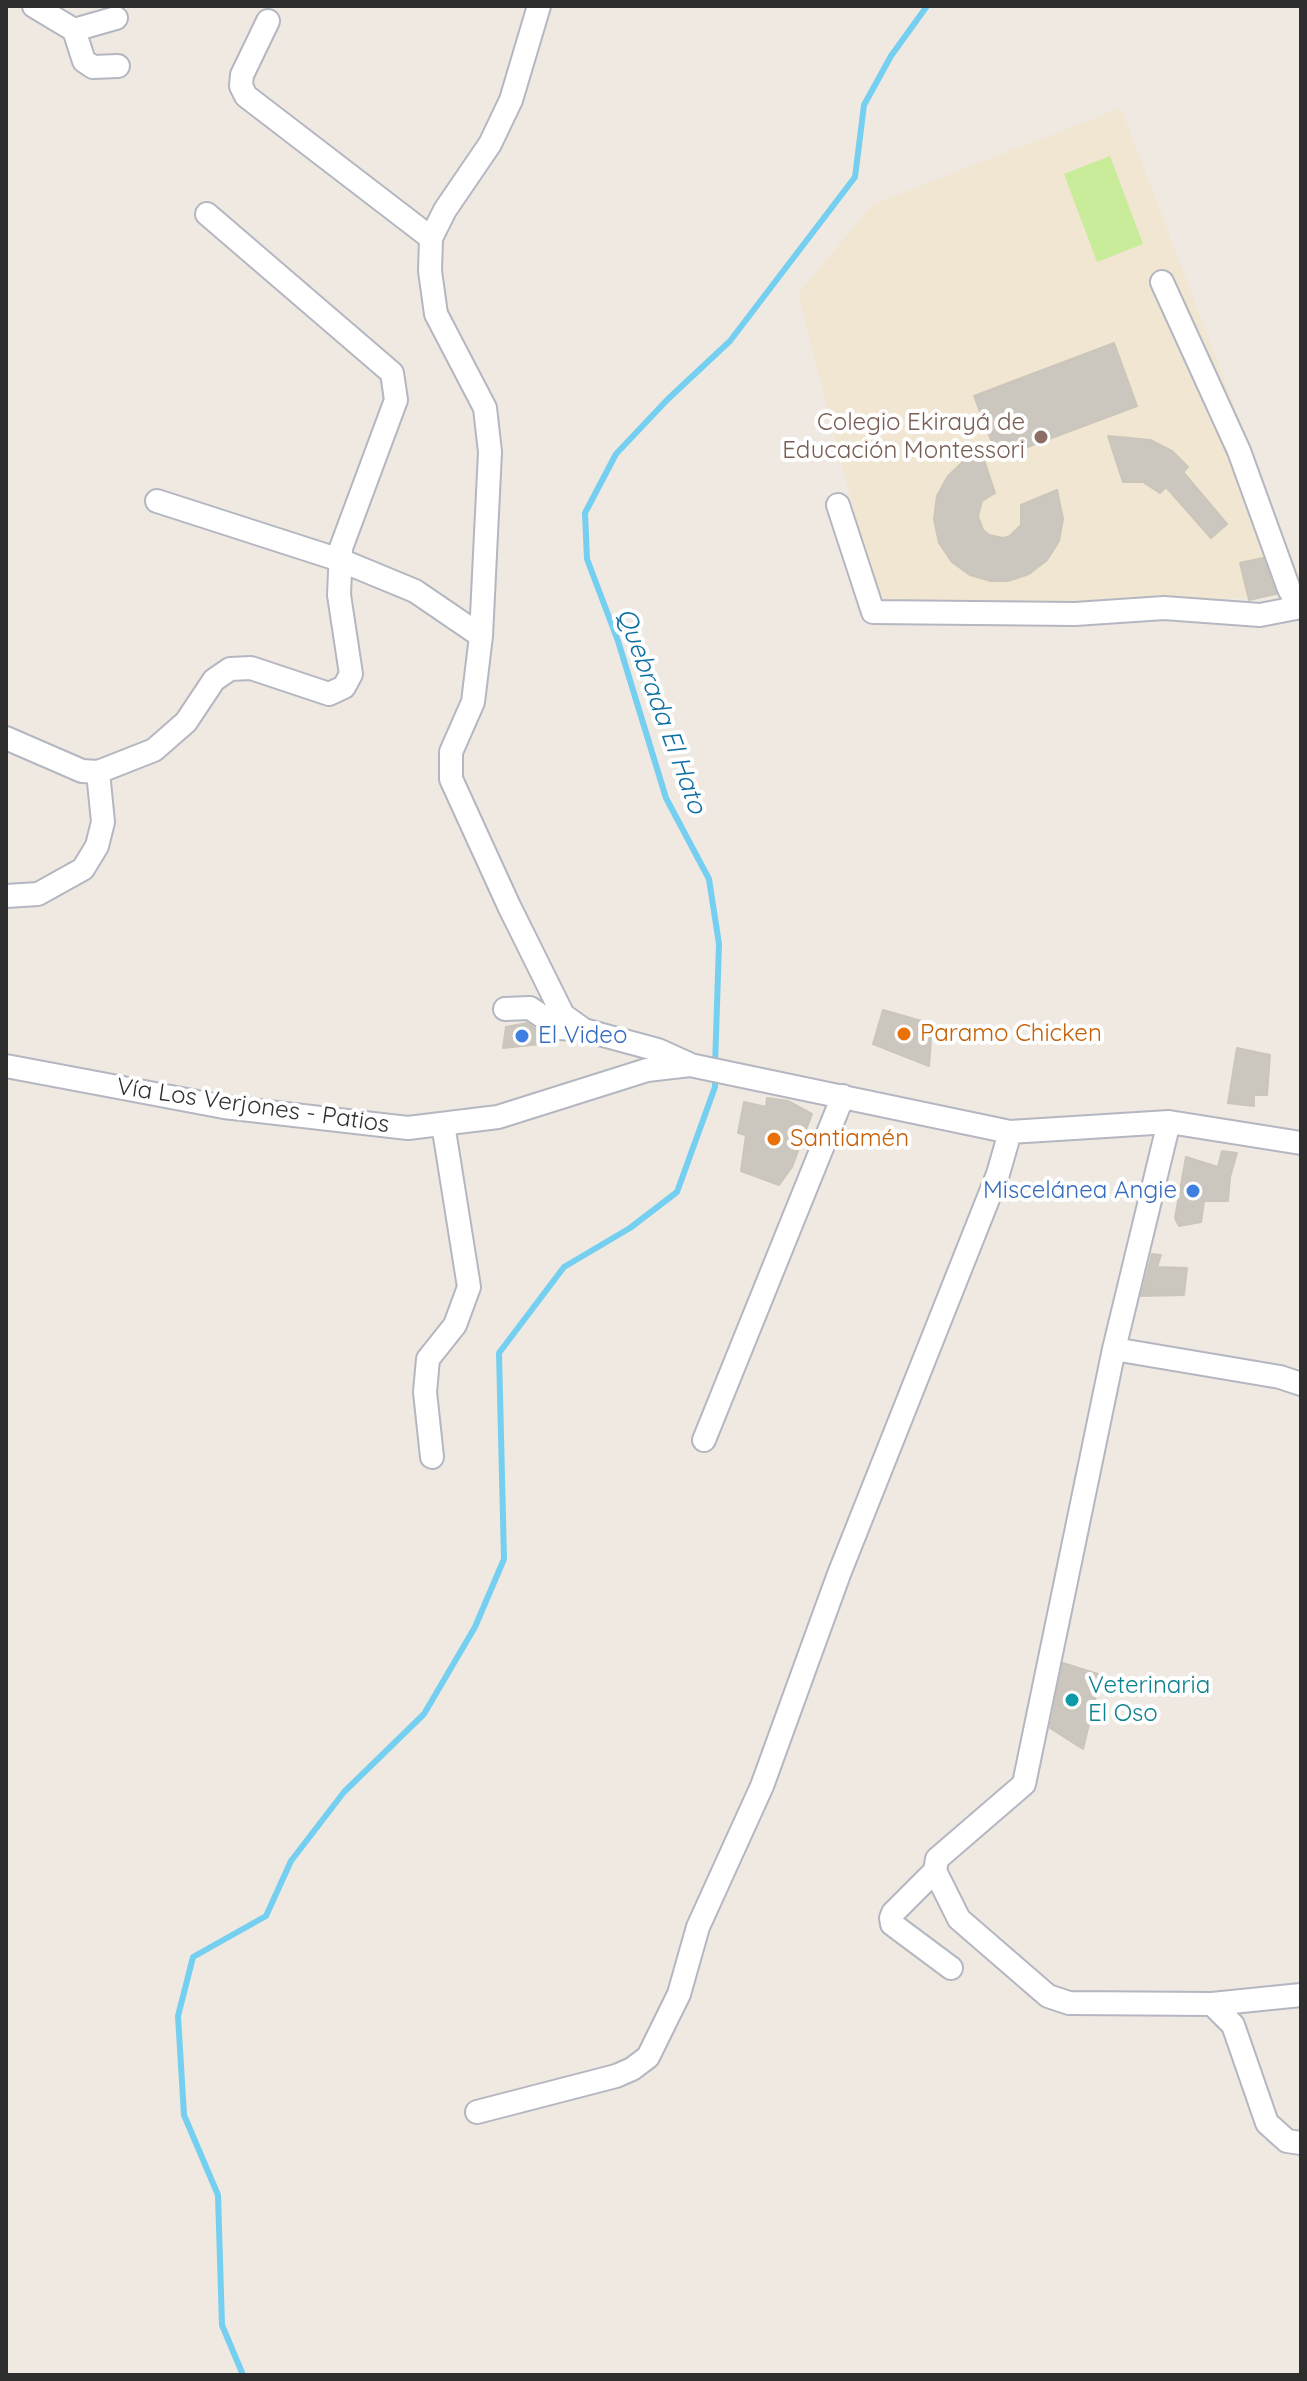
<!DOCTYPE html>
<meta charset="utf-8">
<style>
body{margin:0}
#map{position:relative;width:1307px;height:2381px;overflow:hidden;background:#efe9e1;font-family:Quicksand,sans-serif}
canvas{display:block}
.frame{position:absolute;inset:0;border:8px solid #2e2e2e;pointer-events:none}
</style>
<div id="map">
<canvas width="1307" height="2381"></canvas>
<div class="frame"></div>
</div>
<script>
const c = document.querySelector('canvas').getContext('2d');
c.lineJoin = 'round';
function paint(path, color) {
  c.fillStyle = color;
  c.fill(path, 'evenodd');
}
function toPath(rows) {
  const path = new Path2D();
  for (const r of rows) {
    path.moveTo(r[0], r[1]);
    for (let i = 2; i < r.length; i += 2) path.lineTo(r[i], r[i + 1]);
  }
  return path;
}
function strokePath(path, color, width, dash) {
  c.strokeStyle = color;
  c.lineWidth = width;
  c.lineCap = dash ? 'butt' : 'round';
  c.setLineDash(dash || []);
  c.stroke(path);
}
function drawText(font, color, halo, rows, align = 'center') {
  c.font = font + ' Quicksand,sans-serif';
  c.lineWidth = 8;
  c.setLineDash([]);
  c.textBaseline = 'middle';
  c.strokeStyle = halo;
  c.fillStyle = color;
  for (const [text, x, y, turn = 0] of rows) {
    c.save();
    c.translate(x, y);
    c.rotate((+turn || 0) * Math.PI / 180);
    c.textAlign = isNaN(turn) ? turn : align;
    if (halo) c.strokeText(text, 0, 0);
    c.fillText(text, 0, 0);
    c.restore();
  }
}
const education = toPath([
 [1121,108,1301,581,1301,591,1228,599,1159,599,881,616,798,294,873,204]
]);
const pitch = toPath([
 [1110,156,1143,244,1097,262,1064,174]
]);
const stream = toPath([
 [715,1066,719,944,709,879,666,798,618,641,587,559,585,513,616,454,668,399,730,341,855,177,864,105,891,56,927,6],
 [243,2375,222,2325,218,2195,184,2115,178,2016,193,1957,266,1916,291,1861,344,1792,424,1714,475,1627,504,1559,499,1353,564,1267,630,1228,677,1192,715,1087,715,1077]
]);
const building = toPath([
 [1114,343,1137,406,998,458,974,396,1114,343],
 [1108,436,1150,440,1172,451,1188,467,1183,472,1227,524,1211,538,1166,487,1160,493,1143,482,1123,482,1108,436],
 [982,454,995,493,982,501,978,516,983,530,989,535,1003,538,1010,536,1021,525,1021,505,1057,490,1063,519,1059,541,1047,560,1029,574,1008,581,991,581,970,575,952,562,939,543,934,519,937,496,948,476,964,461,982,454],
 [1263,558,1276,594,1249,600,1240,563,1263,558],
 [883,1010,932,1024,929,1066,873,1044,883,1010],
 [527,1023,538,1031,540,1044,503,1048,506,1027,527,1023],
 [1237,1048,1270,1055,1267,1095,1254,1095,1254,1106,1228,1103,1237,1048],
 [767,1098,788,1101,812,1114,792,1167,779,1185,741,1171,746,1135,738,1133,744,1102,766,1107,767,1098],
 [1222,1151,1237,1153,1230,1177,1228,1201,1204,1201,1201,1222,1179,1226,1175,1218,1186,1157,1218,1167,1222,1151],
 [1152,1254,1161,1255,1157,1267,1187,1268,1184,1295,1141,1296,1152,1254],
 [1063,1663,1101,1675,1083,1749,1050,1728,1063,1663]
]);
const minor = toPath([
 [34,6,74,30,116,18],
 [539,6,511,100,490,144,445,210,431,238,430,271,436,314,485,408,490,452,481,636,473,702,451,752,451,779,509,906,563,1015,584,1030,658,1050,689,1064],
 [268,21,242,75,241,86,246,96,431,238],
 [74,30,84,61,93,67,118,66],
 [1162,282,1239,451,1289,589,1300,607],
 [157,501,340,560,415,591,481,636],
 [838,505,873,612,1075,614,1164,608,1260,615,1301,607],
 [6,738,82,771,98,772,154,750,186,722,214,680,230,669,251,668,329,694,344,687,351,674,339,595,341,548,396,400,392,373,207,214],
 [6,896,38,894,83,869,97,846,103,822,98,772],
 [505,1009,530,1008,559,1028,575,1029],
 [6,1066,224,1107,408,1128,498,1117,647,1070,690,1065,1010,1132,1169,1122,1301,1143],
 [1169,1122,1114,1349,1024,1784,937,1859,935,1871,959,1919,1048,1996,1069,2003,1212,2004,1301,1995],
 [1114,1349,1280,1377,1301,1384],
 [704,1440,843,1096],
 [432,1457,425,1392,428,1359,455,1325,469,1287,443,1124],
 [935,1871,893,1913,891,1918,892,1924,951,1968],
 [1212,2004,1233,2025,1267,2123,1287,2141,1301,2143],
 [477,2112,616,2076,632,2069,648,2057,679,1994,698,1927,762,1786,839,1574,998,1174,1010,1132]
]);
const markers = [
 [1041,437,8,"#8d6e63"],
 [904,1034,8,"#e8710a"],
 [522,1036,8,"#3f7fe0"],
 [774,1139,8,"#e8710a"],
 [1193,1191,8,"#3f7fe0"],
 [1072,1700,8,"#0f9aa8"]
];
const educationNames = [
 ["Colegio Ekirayá de",1025,423],
 ["Educación Montessori",1025,451]
];
const foodNames = [
 ["Paramo Chicken",920,1034],
 ["Santiamén",790,1139]
];
const shopNames = [
 ["El Video",538,1036],
 ["Miscelánea Angie",1177,1191,"right"]
];
const streetNames = [
 ["Vía Los Verjones - Patios",253,1106,8]
];
const cultureNames = [
 ["Veterinaria",1088,1686],
 ["El Oso",1088,1714]
];
const waterNames = [
 ["Quebrada El Hato",661,711,70]
];
paint(education, '#f0e6d1');
paint(pitch, '#c9ec9a');
strokePath(stream, '#75cff0', 6);
paint(building, '#cbc7bf');
strokePath(building, '#cbc5ba', 2);
strokePath(minor, '#b4b7c1', 26);
strokePath(minor, '#fff', 22);
for (const [x, y, r, color] of markers) {
  const dot = new Path2D();
  dot.arc(x, y, r, 0, 2 * Math.PI);
  c.fillStyle = color;
  c.fill(dot);
  strokePath(dot, '#fff', 3);
}
drawText('24px', '#785e54', '#fff', educationNames, 'right');
drawText('24px', '#c56008', '#fff', foodNames, 'left');
drawText('24px', '#366cbe', '#fff', shopNames, 'left');
drawText('24px', '#2e2e2e', '#fff', streetNames);
drawText('24px', '#0d838f', '#fff', cultureNames, 'left');
drawText('italic 26px', '#0d6fa3', '#fff', waterNames);
</script>
